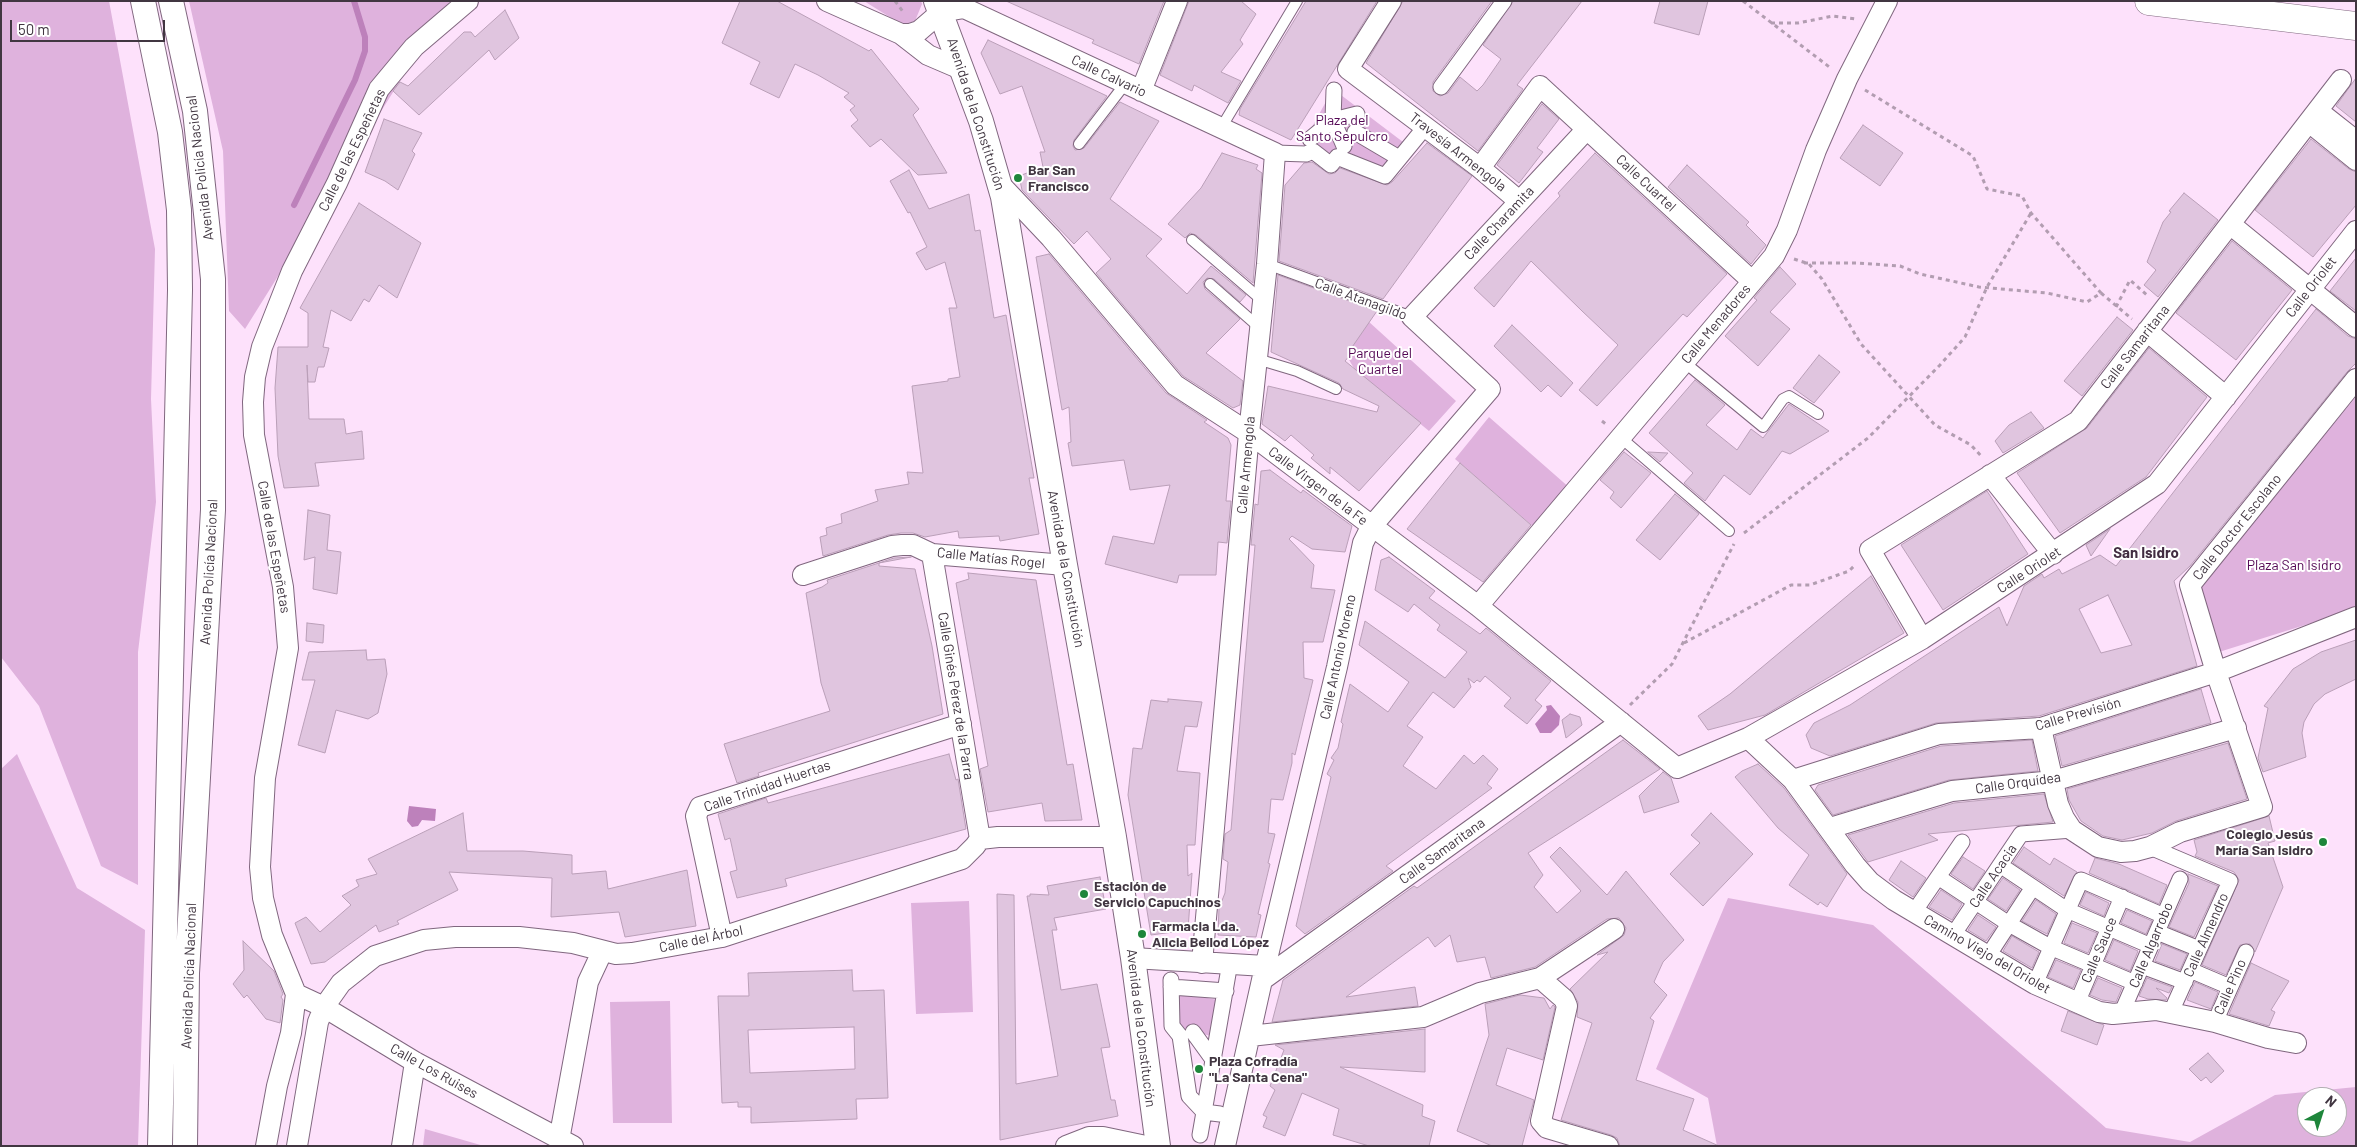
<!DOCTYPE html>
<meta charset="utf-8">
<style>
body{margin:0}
#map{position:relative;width:2357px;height:1147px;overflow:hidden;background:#fde1fb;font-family:Barlow,sans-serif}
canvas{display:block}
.frame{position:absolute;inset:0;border:2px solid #413641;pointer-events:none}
.north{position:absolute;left:2297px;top:1087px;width:50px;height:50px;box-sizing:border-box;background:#fff;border:1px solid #b3afb3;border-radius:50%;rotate:40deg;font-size:14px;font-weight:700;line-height:20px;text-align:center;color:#413641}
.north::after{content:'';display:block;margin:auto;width:18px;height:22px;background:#1e863b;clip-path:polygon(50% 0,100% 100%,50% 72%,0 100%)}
.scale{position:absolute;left:10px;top:20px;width:155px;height:22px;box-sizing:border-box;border:2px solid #413641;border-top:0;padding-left:6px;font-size:15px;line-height:18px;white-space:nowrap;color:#413641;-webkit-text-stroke:4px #fff;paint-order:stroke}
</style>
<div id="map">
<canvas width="2357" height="1147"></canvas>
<div class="frame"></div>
<div class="north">N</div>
<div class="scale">50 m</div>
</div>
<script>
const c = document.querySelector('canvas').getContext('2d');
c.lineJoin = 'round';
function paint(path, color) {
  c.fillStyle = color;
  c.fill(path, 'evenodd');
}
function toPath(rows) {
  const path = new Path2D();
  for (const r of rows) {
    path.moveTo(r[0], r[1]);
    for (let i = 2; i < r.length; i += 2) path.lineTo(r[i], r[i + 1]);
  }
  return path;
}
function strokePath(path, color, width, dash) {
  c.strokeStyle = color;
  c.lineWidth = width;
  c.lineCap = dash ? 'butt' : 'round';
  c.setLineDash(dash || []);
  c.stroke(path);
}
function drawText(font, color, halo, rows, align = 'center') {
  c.font = font + ' Barlow,sans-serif';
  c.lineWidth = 4;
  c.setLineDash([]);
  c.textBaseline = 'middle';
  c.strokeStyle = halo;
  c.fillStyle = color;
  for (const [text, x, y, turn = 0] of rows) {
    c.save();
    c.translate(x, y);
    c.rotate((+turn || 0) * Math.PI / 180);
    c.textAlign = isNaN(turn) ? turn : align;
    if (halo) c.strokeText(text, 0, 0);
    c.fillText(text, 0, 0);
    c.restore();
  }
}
const green = toPath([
 [1,1,109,1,155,249,151,399,156,502,138,652,138,885,101,866,39,706,1,657],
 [189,1,450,1,245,329,229,311,223,151],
 [864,1,921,1,922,4,915,21,905,24,896,21],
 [1333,89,1403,142,1385,171,1331,157,1307,136],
 [1368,321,1456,401,1429,431,1355,370,1348,358,1351,354,1346,353],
 [2356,397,2356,609,2219,652,2199,585],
 [1489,417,1571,489,1536,529,1455,459],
 [17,754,77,888,145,930,138,1146,1,1146,1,769],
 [1728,898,1873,925,2106,1128,2190,1142,2275,1095,2356,1087,2356,1146,1717,1146,1708,1098,1656,1069],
 [2307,1097,2337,1097,2337,1127,2307,1127],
 [969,901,973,1012,916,1014,911,903],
 [1180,993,1218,1000,1211,1036,1172,1026],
 [670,1001,672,1123,613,1123,610,1002],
 [425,1129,484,1146,423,1146]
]);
const water = toPath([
 [1551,705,1560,716,1559,725,1551,733,1540,733,1535,724,1547,710,1546,706],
 [409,806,436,809,435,821,422,820,418,826,412,827,407,821]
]);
const stream = toPath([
 [294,205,355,80,365,51,365,37,354,1]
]);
const building = toPath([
 [740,1,777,1,869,51,871,49,919,109,913,115,947,173,918,175,881,139,870,147,851,126,858,120,850,110,855,106,844,97,849,93,818,75,795,64,779,98,750,84,760,62,722,43,740,1],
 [1006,1,1164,1,1139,64,1092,43,1094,40,1006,1],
 [1189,1,1241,1,1256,14,1240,40,1243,44,1221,72,1241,81,1228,103,1194,85,1192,91,1160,75,1189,1],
 [1306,1,1377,1,1291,140,1239,115,1240,109,1306,1],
 [1403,1,1492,1,1433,82,1433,91,1440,96,1448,93,1460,77,1477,91,1483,85,1501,59,1483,45,1513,1,1582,1,1517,85,1523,89,1478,151,1366,63,1403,1],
 [1660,1,1708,1,1699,35,1654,23,1660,1],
 [505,10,519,38,495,60,489,50,419,115,393,91,400,82,408,86,464,32,471,32,475,37,505,10],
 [988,40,1107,96,1074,140,1073,146,1075,150,1084,148,1120,102,1159,121,1110,199,1162,239,1146,256,1187,294,1211,266,1246,295,1240,302,1214,279,1207,278,1203,282,1205,289,1240,319,1206,353,1243,381,1240,405,1233,408,1183,376,1096,273,1111,259,1087,231,1074,244,1022,190,1019,176,1043,167,1040,152,1045,152,1022,86,1000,94,981,53,988,40],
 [2356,78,2356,122,2336,106,2356,78],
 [1542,104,1559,119,1537,148,1543,152,1519,183,1497,165,1542,104],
 [384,119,422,133,412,151,415,154,398,190,385,181,365,172,384,119],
 [1863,125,1903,153,1880,186,1840,158,1863,125],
 [2311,139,2349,169,2356,172,2356,205,2313,257,2255,210,2311,139],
 [1427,143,1472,176,1383,299,1279,261,1285,185,1304,163,1312,162,1329,174,1335,173,1340,168,1387,185,1392,182,1427,143],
 [1222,153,1258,165,1256,169,1262,173,1253,283,1196,235,1190,233,1185,238,1168,224,1201,188,1222,153],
 [1595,153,1727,274,1687,317,1683,314,1597,406,1579,390,1618,345,1582,311,1531,261,1494,307,1474,288,1560,196,1558,193,1595,153],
 [1687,165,1749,222,1746,225,1766,245,1751,264,1668,187,1687,165],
 [909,170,929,209,969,194,975,231,980,230,994,318,1006,315,1034,478,1029,478,1039,534,1000,541,999,536,959,538,958,531,925,537,913,533,901,533,888,535,823,556,820,537,827,535,826,528,842,523,841,514,878,501,875,490,909,484,907,472,923,473,912,386,948,381,948,379,960,377,949,308,957,308,945,262,926,270,916,253,927,247,910,212,908,213,890,181,909,170],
 [2184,193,2218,220,2158,297,2144,285,2156,270,2147,262,2163,222,2171,212,2169,211,2184,193],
 [359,203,421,243,397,298,379,285,369,302,364,299,351,321,331,310,323,347,329,348,324,367,318,367,315,382,308,382,307,365,309,419,344,419,346,434,362,431,364,459,315,463,319,486,284,488,278,456,275,388,278,347,308,347,308,313,300,308,359,203],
 [2232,241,2292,290,2236,360,2176,313,2232,241],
 [1049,254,1166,393,1207,420,1204,422,1228,438,1231,445,1226,501,1231,501,1227,543,1218,542,1216,575,1179,575,1177,583,1105,564,1113,536,1154,544,1170,485,1130,490,1124,460,1072,466,1068,443,1071,442,1069,407,1062,410,1036,257,1049,254],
 [2356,258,2356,311,2330,291,2356,258],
 [1780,267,1796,284,1770,312,1790,329,1758,366,1725,336,1757,300,1754,298,1780,267],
 [1278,275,1377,311,1348,353,1351,354,1345,361,1421,423,1359,491,1330,467,1330,474,1311,458,1314,455,1291,435,1285,441,1262,424,1268,386,1377,412,1379,406,1343,389,1339,383,1271,352,1278,275],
 [2316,309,2348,336,2356,339,2356,363,2347,372,2190,566,2174,581,2197,666,2039,716,1936,723,1830,756,1811,748,1806,735,1814,723,1850,705,1999,607,2007,626,2024,586,2042,574,2044,578,2059,569,2062,574,2100,555,2116,566,2316,309],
 [2108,595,2132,645,2101,653,2079,609,2108,595],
 [2117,317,2133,330,2082,396,2064,381,2117,317],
 [1512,325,1573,383,1561,397,1548,385,1541,392,1494,346,1512,325],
 [2149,348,2207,397,2146,477,2060,533,2017,473,2087,428,2149,348],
 [1819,355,1840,372,1814,403,1793,388,1819,355],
 [1695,380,1725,405,1706,425,1737,450,1751,429,1763,438,1789,404,1829,431,1790,454,1782,451,1750,495,1724,475,1705,501,1684,483,1693,473,1649,433,1695,380],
 [2031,412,2044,428,2003,453,1995,441,2009,425,2031,412],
 [1624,452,1651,473,1621,508,1610,498,1614,492,1600,480,1624,452],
 [1648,452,1668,453,1660,462,1648,452],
 [1460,463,1531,525,1483,582,1407,529,1460,463],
 [1270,470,1301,493,1303,490,1352,526,1345,552,1312,549,1292,536,1289,539,1314,565,1311,588,1335,590,1323,642,1303,642,1304,678,1313,680,1295,755,1292,753,1292,763,1283,800,1271,799,1268,833,1275,834,1268,863,1270,864,1258,914,1261,915,1256,937,1218,935,1219,908,1225,893,1228,862,1223,859,1225,834,1231,830,1250,603,1255,545,1251,545,1255,504,1258,505,1261,471,1270,470],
 [1987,491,2028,554,1943,610,1901,545,1987,491],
 [1675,494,1699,514,1660,560,1636,540,1675,494],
 [308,510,330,515,327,550,341,552,337,594,313,589,315,557,304,560,308,510],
 [2110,529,2091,556,2086,545,2110,529],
 [911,557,879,563,879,566,915,569,932,646,943,714,758,773,759,776,737,783,724,744,830,711,821,683,806,593,822,587,828,583,827,580,894,558,911,557],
 [1389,557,1435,591,1429,598,1480,634,1486,628,1551,681,1535,700,1542,706,1527,724,1504,706,1511,698,1485,676,1480,682,1477,680,1474,683,1468,678,1471,687,1454,708,1433,692,1407,726,1423,737,1403,766,1436,789,1464,755,1474,764,1483,755,1498,769,1487,784,1492,788,1386,866,1393,871,1305,934,1296,926,1331,777,1327,774,1334,760,1331,758,1338,748,1343,724,1341,722,1350,684,1388,712,1409,682,1359,645,1365,621,1445,678,1467,652,1437,630,1440,625,1414,604,1408,612,1375,590,1381,560,1389,557],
 [968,573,1036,580,1067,765,1073,764,1082,820,1045,821,1042,803,988,812,980,769,988,766,956,583,969,579,968,573],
 [1871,576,1904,633,1765,715,1708,730,1698,716,1730,694,1871,576],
 [307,623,324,625,323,643,306,641,307,623],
 [2356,640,2356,679,2325,694,2314,704,2304,722,2302,733,2306,757,2263,772,2258,758,2268,708,2264,706,2293,669,2321,652,2356,640],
 [366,650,367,660,385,659,387,674,378,713,368,719,336,710,325,753,298,745,315,680,302,680,309,652,366,650],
 [2201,689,2211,723,2062,766,2055,736,2201,689],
 [1168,699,1202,702,1197,727,1185,726,1177,771,1200,773,1195,845,1187,845,1188,876,1192,873,1188,930,1151,935,1128,795,1133,748,1142,749,1151,700,1168,702,1168,699],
 [1570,714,1580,717,1582,725,1566,738,1562,720,1570,714],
 [1623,740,1660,769,1528,853,1543,875,1534,887,1557,913,1581,891,1550,857,1560,847,1607,895,1626,871,1684,940,1663,962,1654,982,1667,995,1650,1018,1654,1021,1636,1080,1694,1099,1683,1130,1719,1146,1620,1146,1617,1138,1611,1135,1561,1120,1592,1023,1577,1017,1578,1002,1570,989,1608,952,1597,955,1624,935,1626,928,1619,918,1607,919,1535,967,1491,978,1485,957,1457,962,1450,935,1435,947,1428,937,1346,997,1415,987,1418,1006,1272,1022,1283,980,1414,886,1417,888,1623,740],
 [2032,740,2038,771,1949,780,1833,815,1815,790,1818,785,1941,746,2032,740],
 [2228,743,2247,799,2176,821,2152,833,2122,840,2103,836,2081,821,2069,800,2067,789,2228,743],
 [949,754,956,780,958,779,966,829,785,879,787,886,737,898,730,872,737,870,730,838,725,840,718,814,766,798,768,803,949,754],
 [1758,764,1784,788,1847,874,1827,907,1820,902,1818,905,1789,885,1809,855,1778,828,1735,777,1742,771,1758,764],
 [1663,772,1671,778,1679,802,1644,813,1639,796,1663,772],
 [2044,794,2053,822,1928,834,1938,840,1868,862,1848,835,1954,803,2044,794],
 [463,813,467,851,523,851,572,855,572,874,606,871,608,889,687,870,696,926,625,937,619,912,551,917,552,878,449,872,458,890,397,921,399,924,379,932,376,925,325,962,311,964,295,923,306,917,320,932,351,905,342,896,359,886,356,880,377,874,368,859,463,813],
 [1711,813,1753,854,1703,906,1670,874,1700,843,1691,835,1711,813],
 [2269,816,2275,841,2268,843,2283,887,2255,952,2250,944,2240,945,2226,975,2202,965,2239,880,2234,872,2195,856,2197,852,2194,840,2269,816],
 [2024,847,2050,865,2054,858,2077,872,2064,896,2013,863,2024,847],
 [1963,857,1985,871,1973,889,1951,874,1963,857],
 [2095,858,2119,864,2167,885,2159,904,2089,873,2095,858],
 [1901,861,1926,878,1913,897,1889,880,1901,861],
 [2188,874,2218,886,2194,937,2169,927,2189,883,2188,874],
 [1100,877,1106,909,1054,918,1057,930,1052,930,1061,990,1097,984,1110,1047,1101,1048,1111,1100,1115,1100,1118,1116,1000,1140,997,894,1014,895,1016,1084,1058,1076,1027,896,1030,896,1030,894,1049,895,1047,886,1100,877],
 [2003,878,2020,890,2006,911,1988,899,2003,878],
 [1941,890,1962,904,1952,920,1929,907,1941,890],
 [2086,892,2109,903,2104,916,2080,905,2086,892],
 [2036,900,2056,914,2047,934,2022,921,2036,900],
 [2127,910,2152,921,2146,934,2121,923,2127,910],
 [1978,915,1996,927,1986,941,1968,930,1978,915],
 [2072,923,2097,933,2088,953,2064,943,2072,923],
 [2012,936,2039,952,2032,968,2003,951,2012,936],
 [2114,940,2138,951,2130,971,2105,960,2114,940],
 [243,941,274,971,283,994,281,997,283,1000,280,1023,266,1019,247,995,244,998,233,984,244,970,243,941],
 [2162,944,2187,954,2180,970,2155,961,2162,944],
 [2056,960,2081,970,2073,988,2048,977,2056,960],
 [2251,963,2289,981,2271,1010,2275,1012,2269,1026,2229,1014,2251,963],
 [852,970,853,991,884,990,888,1098,856,1099,857,1119,751,1123,751,1107,738,1107,738,1102,722,1103,718,996,749,996,748,973,852,970],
 [854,1027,855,1069,750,1073,748,1030,854,1027],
 [2098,978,2122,988,2116,1002,2102,1000,2090,995,2098,978],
 [2147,978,2172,987,2169,993,2156,988,2167,998,2166,1000,2148,999,2139,996,2147,978],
 [2195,982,2218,992,2211,1009,2187,1000,2195,982],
 [1520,995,1544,998,1550,1009,1553,1005,1555,1007,1543,1060,1507,1048,1496,1085,1534,1100,1522,1146,1492,1146,1457,1131,1489,1035,1485,1004,1520,995],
 [2068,1011,2104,1025,2097,1045,2061,1031,2068,1011],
 [1425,1029,1425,1072,1340,1067,1423,1105,1422,1116,1435,1121,1429,1146,1369,1146,1333,1135,1339,1109,1302,1093,1285,1136,1263,1127,1267,1117,1263,1115,1275,1090,1270,1086,1284,1050,1275,1045,1425,1029],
 [2208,1053,2224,1071,2211,1083,2206,1077,2201,1081,2189,1069,2208,1053]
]);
const path = toPath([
 [895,1,904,13],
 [1743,1,1832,69],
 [1771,23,1798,23,1833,16,1856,19],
 [1865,90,1973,156,1987,189,2022,196,2031,213,2101,293],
 [1794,259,1809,264,1822,279,1861,344,1935,425,1971,445,1982,457],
 [1804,263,1857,263,1900,266,1920,274,1979,287,2047,293,2087,302,2101,293,2132,319],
 [2116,307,2130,280,2148,296],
 [1602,421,1607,425],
 [1744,533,1868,438,1940,365,1965,337,1987,287,2031,213],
 [1684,643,1791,585,1810,585,1849,571,1855,565],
 [1630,705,1672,664,1734,544]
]);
const service = toPath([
 [1221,128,1297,1],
 [1079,144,1125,84],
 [1192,240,1263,301],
 [1267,264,1412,317],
 [1210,284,1260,328],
 [1257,359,1297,371,1336,389],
 [1684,362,1763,427,1783,399,1789,396,1818,414],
 [1620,437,1729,531]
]);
const pedestrian = toPath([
 [1441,87,1504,1],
 [1334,90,1333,120,1344,146],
 [1355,132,1399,158],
 [1310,139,1333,120,1357,114],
 [1275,153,1306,154,1313,151,1331,165,1337,157,1385,176,1426,126],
 [2150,847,2230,881,2171,1012],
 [2000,865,2067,910,2151,946],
 [1938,877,2009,924,2050,947,2135,983],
 [1914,912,1962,842],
 [2157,932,2199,949],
 [1953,935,2021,834,2072,830],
 [1988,956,2033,887],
 [2142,966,2185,982],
 [2190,970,2230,987],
 [1171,980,1172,1026,1180,1036,1189,1096,1204,1112,1220,1114],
 [2035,984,2081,880,2164,916],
 [1171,987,1226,991],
 [2077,1003,2122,897],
 [2122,1012,2180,879],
 [2215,1022,2246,952],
 [1193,1032,1214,1061],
 [1200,1135,1228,974]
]);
const minor = toPath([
 [827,1,901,34,928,55,963,70],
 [1391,1,1348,69,1480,168,1519,201],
 [901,34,910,34,919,31,941,12,964,8,1275,153,1267,264,1249,433,1202,963],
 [1141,91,1177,1],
 [2318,111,2356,141],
 [2309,122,2356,160],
 [1480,168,1540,86,1752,281],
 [999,183,1051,238,1175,385,1249,433,1478,606,1677,768,1748,738,1922,639,2157,484,2356,231],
 [2230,224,2356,327],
 [2147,331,2226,397],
 [1990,475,2053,554],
 [932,554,980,839],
 [803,575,892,546,902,545,913,545,932,554,1065,565],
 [1478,606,1774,256,1787,230,1816,150,1847,79,1887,1],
 [1922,639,1870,550,2078,421,2341,80],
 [2041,728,2058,804,2064,818,2072,830,2098,847,2121,852,2135,851,2150,847,2180,832,2262,807,2216,672,2190,585,2356,379],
 [1748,738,1793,780,1855,865,1870,882,1894,900,2035,984,2099,1012,2113,1014,2156,1010,2215,1022,2268,1038,2296,1043],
 [1793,780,1939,734,2041,728,2216,672,2356,617],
 [1830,828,1952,791,2053,781,2236,728],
 [980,839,998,837,1114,837],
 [722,937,696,816,700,807,961,724],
 [1133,958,1265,966],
 [1540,978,1564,999,1567,1006,1541,1121,1547,1128,1608,1146],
 [1262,980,1621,722],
 [296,994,324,1007,415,1062,573,1146],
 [1250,1036,1423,1017,1480,993,1540,978,1614,929],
 [559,1140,588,982,602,952],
 [266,1146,277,1086,291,1033,296,994,272,935,263,898,260,867,265,778,288,648,283,587,254,435,253,402,255,377,262,347,292,271,337,183,379,89,414,47,468,1],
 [297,1146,318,1022,324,1007,341,983,375,956,424,940,455,937,519,937,573,943,616,954,632,953,722,937,962,859,975,846,980,839],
 [402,1146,415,1062],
 [1066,1146,1089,1137,1103,1137,1146,1146],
 [1225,1146,1262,980,1337,667,1363,543,1371,527,1490,389,1412,317,1587,129]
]);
const tertiary = toPath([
 [143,1,170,132,179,210,180,290,160,1146],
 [171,1,195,111,213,279,213,510,187,973,185,1146],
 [936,1,981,121,1003,197,1065,565,1114,837,1133,958,1158,1146]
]);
const trunk = toPath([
 [2149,1,2356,26]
]);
const markers = [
 [1018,178,5,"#1e863b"],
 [2323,842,5,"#1e863b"],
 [1084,894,5,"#1e863b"],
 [1142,934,5,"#1e863b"],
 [1199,1069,5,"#1e863b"]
];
const streetNames = [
 ["Calle Calvario",1109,76,25],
 ["Avenida de la Constitución",976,114,72],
 ["Calle de las Espeñetas",352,150,-64],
 ["Travesía Armengola",1458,152,38],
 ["Avenida Policía Nacional",200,168,-97],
 ["Calle Cuartel",1646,183,43],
 ["Calle Charamita",1499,223,-47],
 ["Calle Oriolet",2311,287,-52],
 ["Calle Atanagildo",1361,299,20],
 ["Calle Menadores",1716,324,-50],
 ["Calle Samaritana",2135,347,-52],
 ["Calle Armengola",1246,465,-85],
 ["Calle Virgen de la Fe",1318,486,37],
 ["Calle Doctor Escolano",2237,527,-51],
 ["Calle de las Espeñetas",274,547,80],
 ["Calle Matías Rogel",991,558,6],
 ["Avenida de la Constitución",1066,569,80],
 ["Calle Oriolet",2029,570,-33],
 ["Avenida Policía Nacional",209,572,-87],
 ["Calle Antonio Moreno",1338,657,-78],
 ["Calle Ginés Pérez de la Parra",956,696,81],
 ["Calle Previsión",2078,714,-16],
 ["Calle Orquídea",2018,783,-8],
 ["Calle Trinidad Huertas",767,786,-19],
 ["Calle Samaritana",1442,851,-36],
 ["Calle Acacia",1993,876,-56],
 ["Calle Almendro",2206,935,-66],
 ["Calle del Árbol",701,939,-12],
 ["Calle Algarrobo",2151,945,-67],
 ["Calle Sauce",2099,950,-67],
 ["Camino Viejo del Oriolet",1987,954,30],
 ["Avenida Policía Nacional",189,976,-88],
 ["Calle Pino",2230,987,-66],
 ["Avenida de la Constitución",1141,1028,83],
 ["Calle Los Ruises",434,1071,29]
];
const parkNames = [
 ["Plaza del",1342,120],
 ["Santo Sepulcro",1342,136],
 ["Parque del",1380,353],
 ["Cuartel",1380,369],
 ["Plaza San Isidro",2294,565]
];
const poiNames = [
 ["Bar San",1028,170],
 ["Francisco",1028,186],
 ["Colegio Jesús",2313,834,"right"],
 ["María San Isidro",2313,850,"right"],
 ["Estación de",1094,886],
 ["Servicio Capuchinos",1094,902],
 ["Farmacia Lda.",1152,926],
 ["Alicia Bellod López",1152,942],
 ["Plaza Cofradía",1209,1061],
 ["\"La Santa Cena\"",1209,1077]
];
const neighbourhoodNames = [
 ["San Isidro",2146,553]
];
paint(green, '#dfb2dd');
paint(water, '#bd81bb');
strokePath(stream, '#bd81bb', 6);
paint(building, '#e0c5df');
strokePath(building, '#ba9fb8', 1);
strokePath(service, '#80677f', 12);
strokePath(pedestrian, '#80677f', 17);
strokePath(minor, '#80677f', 22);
strokePath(tertiary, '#80677f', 26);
strokePath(trunk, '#80677f', 29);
strokePath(path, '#b29db1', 3, [4, 4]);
strokePath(service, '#fff', 10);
strokePath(pedestrian, '#fff', 15);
strokePath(minor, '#fff', 20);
strokePath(tertiary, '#fff', 24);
strokePath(trunk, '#fff', 28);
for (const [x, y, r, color] of markers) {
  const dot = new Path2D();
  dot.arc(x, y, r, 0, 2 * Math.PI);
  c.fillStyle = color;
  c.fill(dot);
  strokePath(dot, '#fff', 2);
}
drawText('14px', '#413641', '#fff', streetNames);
drawText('14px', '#530653', '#fff', parkNames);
drawText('bold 14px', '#413641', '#fff', poiNames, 'left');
drawText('bold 15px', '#422c41', '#fff', neighbourhoodNames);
</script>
